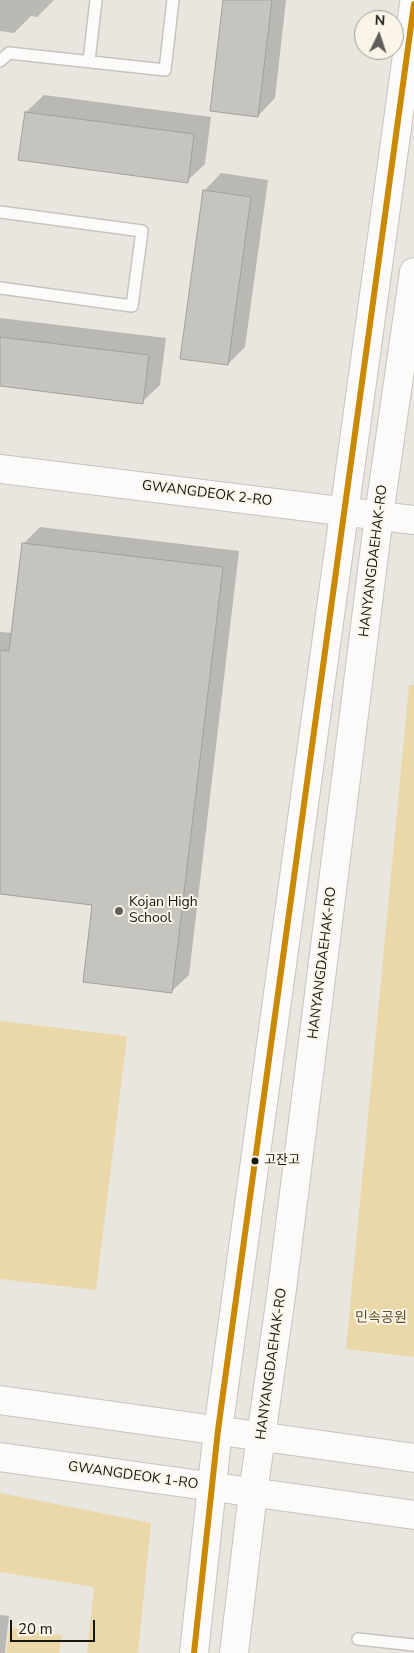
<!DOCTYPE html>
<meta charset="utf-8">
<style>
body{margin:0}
#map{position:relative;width:414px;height:1653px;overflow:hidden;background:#e8e6df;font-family:"Nunito Sans",sans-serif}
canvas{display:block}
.north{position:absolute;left:354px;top:10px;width:50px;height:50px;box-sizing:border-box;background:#faf4e9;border:1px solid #9f9b93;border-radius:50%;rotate:4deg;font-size:14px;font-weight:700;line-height:20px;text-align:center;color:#171611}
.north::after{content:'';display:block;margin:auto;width:18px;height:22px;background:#605f59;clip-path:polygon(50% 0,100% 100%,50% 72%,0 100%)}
.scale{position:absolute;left:10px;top:1620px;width:85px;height:22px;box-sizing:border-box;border:2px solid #171611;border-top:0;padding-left:6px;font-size:15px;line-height:18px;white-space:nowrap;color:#171611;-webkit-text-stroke:4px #faf4e9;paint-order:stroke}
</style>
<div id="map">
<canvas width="414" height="1653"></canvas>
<div class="north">N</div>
<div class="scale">20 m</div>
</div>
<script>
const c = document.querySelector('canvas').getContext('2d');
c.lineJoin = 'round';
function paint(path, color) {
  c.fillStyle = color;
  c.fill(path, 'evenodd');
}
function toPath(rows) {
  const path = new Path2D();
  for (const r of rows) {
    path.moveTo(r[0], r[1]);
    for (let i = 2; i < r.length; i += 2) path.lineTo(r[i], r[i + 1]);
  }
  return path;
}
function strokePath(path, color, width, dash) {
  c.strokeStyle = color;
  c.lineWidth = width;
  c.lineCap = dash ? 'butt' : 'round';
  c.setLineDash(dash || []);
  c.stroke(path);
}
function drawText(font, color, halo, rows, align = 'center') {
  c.font = font + ' "Nunito Sans","Noto Sans KR",sans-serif';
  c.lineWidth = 4;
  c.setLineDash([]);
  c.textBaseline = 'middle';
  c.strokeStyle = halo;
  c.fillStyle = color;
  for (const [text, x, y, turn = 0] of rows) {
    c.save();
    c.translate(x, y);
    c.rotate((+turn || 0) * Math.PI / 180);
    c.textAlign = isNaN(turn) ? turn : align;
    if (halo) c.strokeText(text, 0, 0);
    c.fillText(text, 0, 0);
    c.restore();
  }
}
const green = toPath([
 [409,685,414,685,414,1357,346,1349],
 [0,1021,127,1036,96,1290,0,1279],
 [0,1493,151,1523,138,1653,87,1653,94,1587,0,1572],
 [10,1628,62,1635,59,1653,6,1653]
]);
const shadow = toPath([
 [0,0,54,0,37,17,31,16,14,33,0,31],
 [224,0,286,0,275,98,258,116],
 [44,95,211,117,205,164,187,181,26,112],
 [221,173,268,180,245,347,228,364,204,191],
 [0,318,166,338,160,385,142,402,0,384],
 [40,527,239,551,189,975,172,991,93,904,0,893,0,632,13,633,23,544],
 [0,1615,9,1616,5,1653,0,1653]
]);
const building = toPath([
 [223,0,272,0,258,117,210,111,223,0],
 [25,112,194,134,188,183,18,160,25,112],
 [203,190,251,197,228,365,180,359,203,190],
 [0,337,149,355,143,404,0,386,0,337],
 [22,543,223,567,172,993,83,982,92,905,0,894,0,650,9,651,22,543]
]);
const lane = toPath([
 [0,61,9,53,165,70,173,0],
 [89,61,96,0],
 [0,212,142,231,132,306,0,288],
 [358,1639,414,1645]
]);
const secondary = toPath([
 [0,469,414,520],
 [0,1400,414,1458],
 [0,1457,414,1515],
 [194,1653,218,1430,414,4],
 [234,1653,253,1493,282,1289,379,515,414,272]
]);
const bus1 = toPath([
 [194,1653,218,1430,414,4]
]);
const markers = [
 [119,911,5,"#605f59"],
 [255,1161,4.5,"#171611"]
];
const busNames = [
 ["고잔고",264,1161]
];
const streetNames = [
 ["GWANGDEOK 2-RO",207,494,7],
 ["HANYANGDAEHAK-RO",374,561,-83],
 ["HANYANGDAEHAK-RO",323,963,-83],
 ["HANYANGDAEHAK-RO",272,1364,-82],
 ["GWANGDEOK 1-RO",133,1476,8]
];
const poiNames = [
 ["Kojan High",129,903],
 ["School",129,919]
];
const parkNames = [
 ["민속공원",381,1319]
];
paint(green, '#ebd8a9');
paint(shadow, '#0003');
paint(building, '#c6c4bf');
strokePath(building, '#a2a09b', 1);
strokePath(lane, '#c6c4bf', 14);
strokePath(secondary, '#c6c4bf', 30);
strokePath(lane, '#fcfbfa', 11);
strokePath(secondary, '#fcfbfa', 28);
strokePath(bus1, '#ca8903', 6);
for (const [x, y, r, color] of markers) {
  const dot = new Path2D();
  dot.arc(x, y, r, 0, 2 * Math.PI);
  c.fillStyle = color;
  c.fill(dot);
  strokePath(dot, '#faf4e9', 2);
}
drawText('13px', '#171611', '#faf4e9', busNames, 'left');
drawText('14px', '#171611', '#faf4e9', streetNames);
drawText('14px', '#171611', '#faf4e9', poiNames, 'left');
drawText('14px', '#615128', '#faf4e9', parkNames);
</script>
